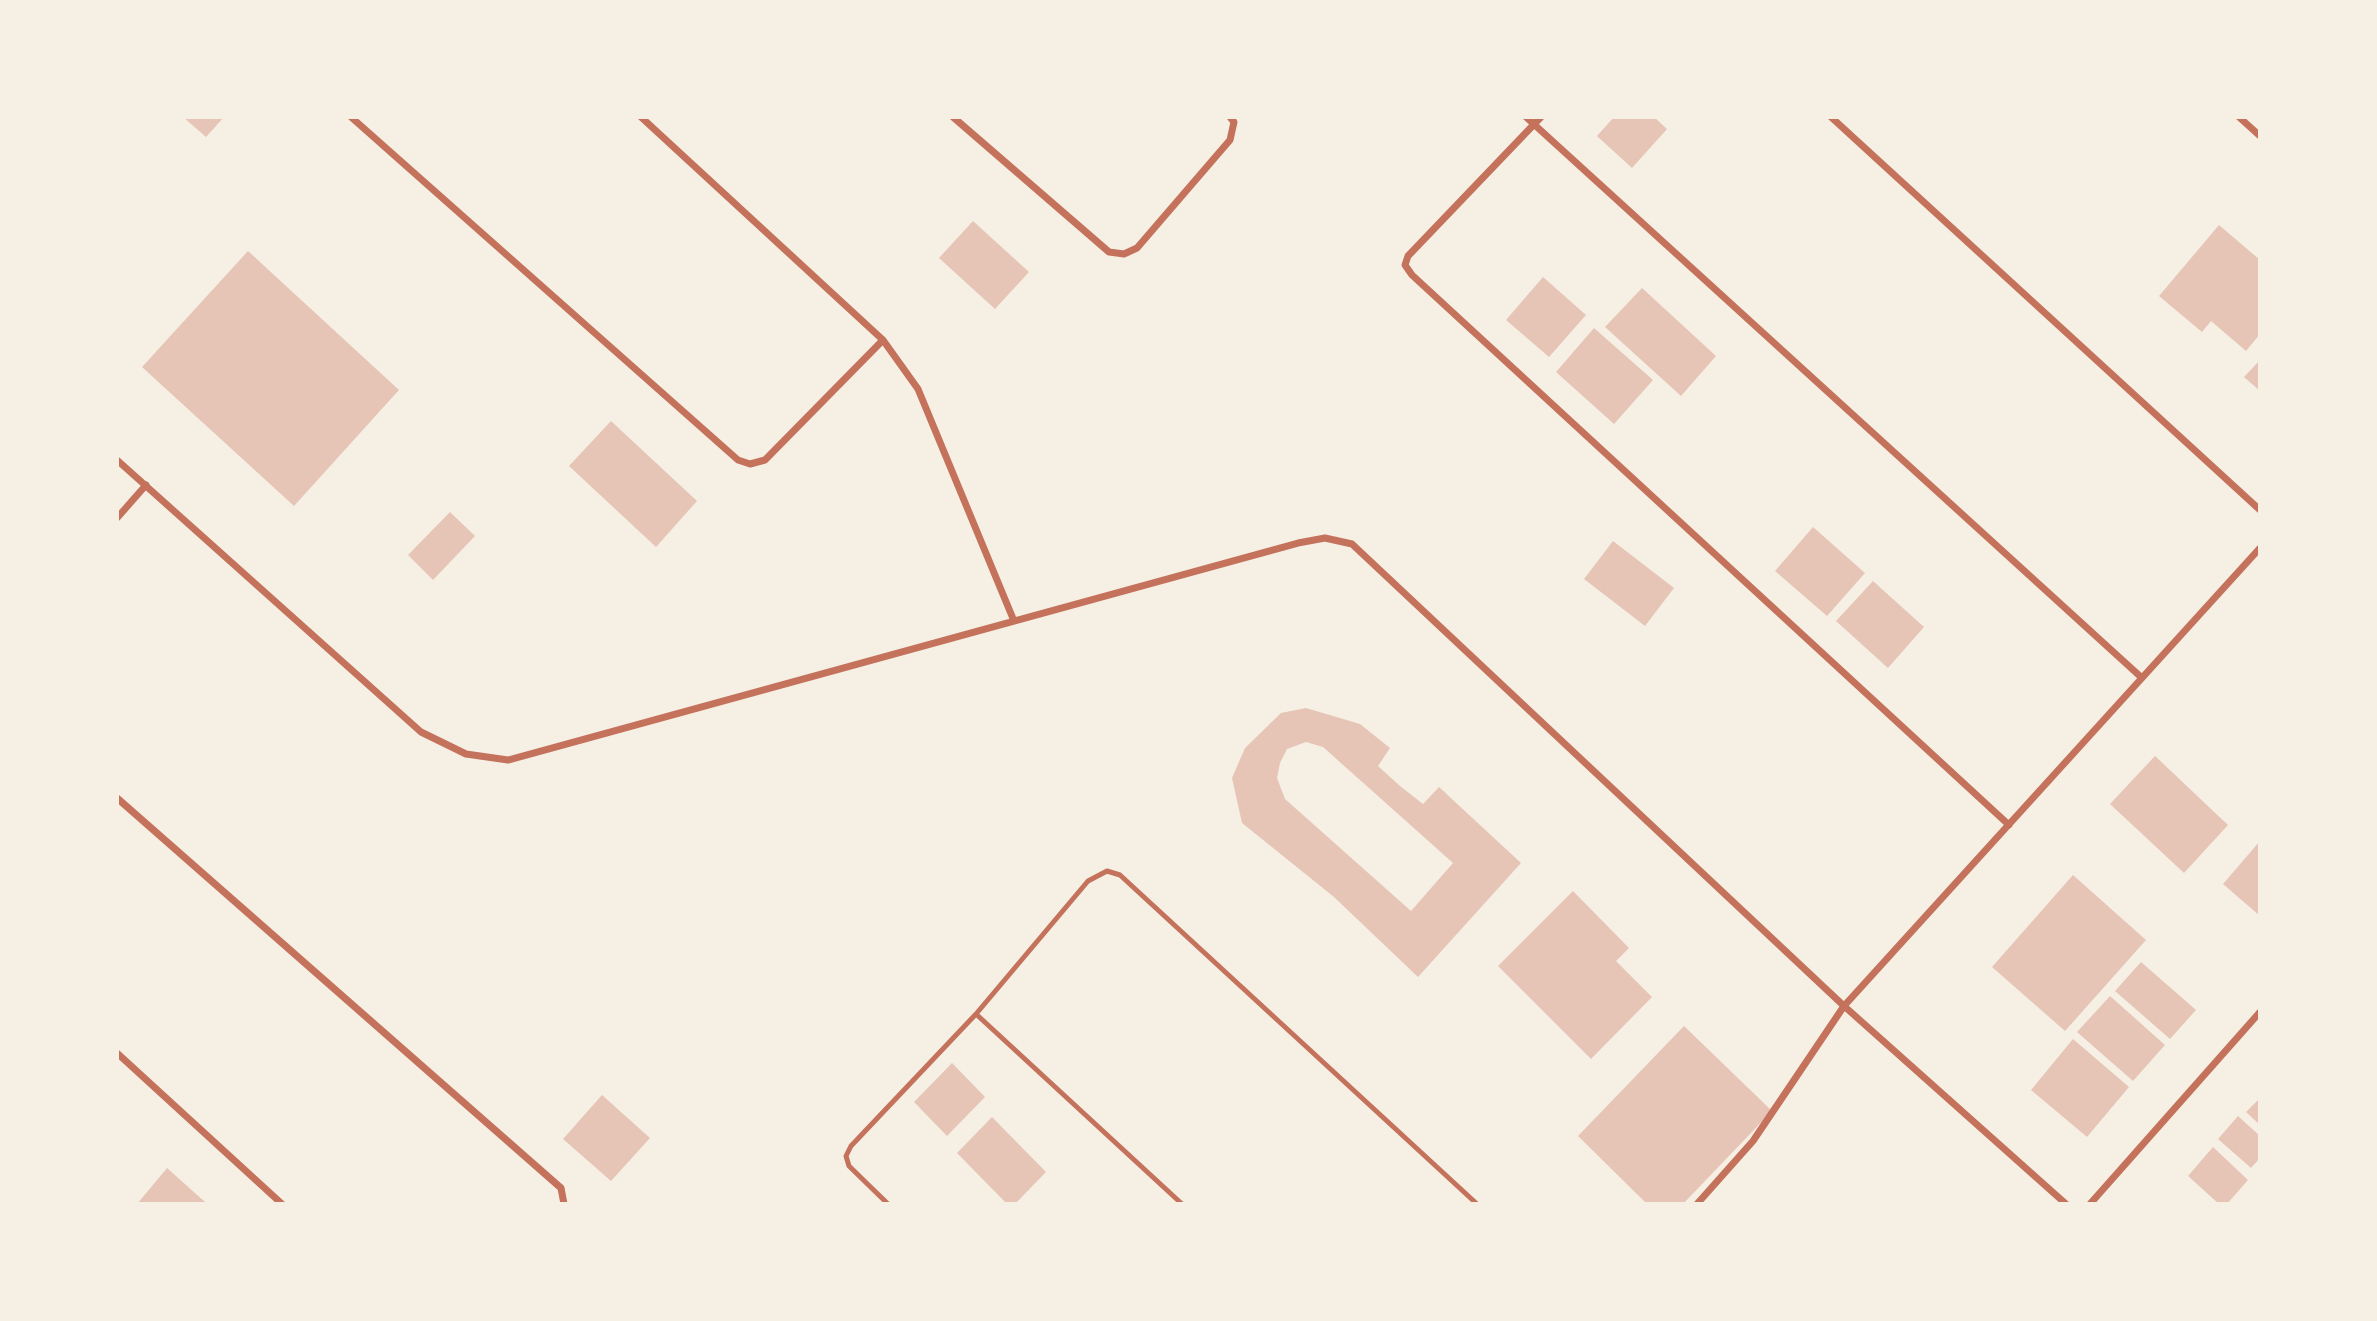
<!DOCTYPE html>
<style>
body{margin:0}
#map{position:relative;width:2377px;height:1321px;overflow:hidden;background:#f6efe4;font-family:"Work Sans",sans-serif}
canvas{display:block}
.frame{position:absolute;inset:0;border:119px solid #f6efe4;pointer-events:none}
</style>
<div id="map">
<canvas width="2377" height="1321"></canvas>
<div class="frame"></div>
</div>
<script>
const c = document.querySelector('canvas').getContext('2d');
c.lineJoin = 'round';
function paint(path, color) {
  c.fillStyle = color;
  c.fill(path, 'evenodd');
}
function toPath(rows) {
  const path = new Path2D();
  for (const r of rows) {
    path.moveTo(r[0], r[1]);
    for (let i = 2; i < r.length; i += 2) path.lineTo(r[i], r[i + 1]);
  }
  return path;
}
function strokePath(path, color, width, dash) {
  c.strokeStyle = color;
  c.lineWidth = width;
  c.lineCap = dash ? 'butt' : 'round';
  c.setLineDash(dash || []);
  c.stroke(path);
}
const building = toPath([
 [183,117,224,117,206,137],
 [1614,117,1654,117,1667,129,1632,168,1597,136],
 [973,221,1029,272,995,309,939,258],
 [2219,225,2260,260,2260,334,2246,351,2211,321,2202,332,2159,296],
 [248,251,399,390,294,506,142,367],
 [1543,277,1586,315,1549,357,1506,320],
 [1642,288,1716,356,1681,396,1605,327],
 [1594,328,1653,380,1614,424,1556,372],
 [2260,360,2260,391,2244,377],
 [611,421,697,501,656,547,569,466],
 [450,512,475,536,433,580,408,555],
 [1813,527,1865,573,1827,616,1775,571],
 [1613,541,1674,588,1645,626,1584,579],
 [1873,581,1924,627,1888,668,1836,621],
 [1306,708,1360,724,1390,748,1378,766,1400,786,1423,804,1439,787,1521,863,1418,977,1334,897,1242,823,1232,778,1245,748,1281,713],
 [1306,742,1323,747,1453,863,1411,911,1285,799,1277,778,1280,763,1287,749],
 [2155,756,2228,825,2184,873,2110,804],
 [2260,841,2260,916,2223,884],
 [2073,875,2146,940,2065,1031,1992,967],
 [1573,891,1629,948,1616,961,1652,997,1591,1059,1498,966],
 [2141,962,2196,1010,2170,1039,2115,991],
 [2110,996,2165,1045,2133,1081,2077,1032],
 [1684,1026,1772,1111,1683,1204,1647,1204,1578,1136],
 [2073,1039,2129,1087,2087,1137,2031,1090],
 [952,1063,985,1097,947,1136,914,1102],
 [602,1095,650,1138,611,1181,563,1139],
 [2260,1098,2260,1125,2246,1112],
 [2238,1116,2260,1136,2260,1158,2251,1168,2218,1139],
 [992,1117,1046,1172,1015,1204,1007,1204,957,1153],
 [2213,1147,2248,1180,2227,1204,2219,1204,2188,1176],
 [167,1168,205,1202,204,1204,137,1204]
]);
const service = toPath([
 [976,1014,1182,1204],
 [888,1204,849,1166,846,1156,851,1146,976,1014,1088,881,1107,871,1120,875,1477,1204]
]);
const minor = toPath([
 [351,117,738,460,750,464,765,460,883,340],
 [641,117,883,340,918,389,1014,621],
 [953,117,1109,252,1124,254,1137,248,1230,140,1234,122,1230,117],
 [1526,117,2142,678],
 [1541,117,1408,256,1405,265,1412,275,2009,825],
 [1831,117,2260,510],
 [2239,117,2260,136],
 [117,460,421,732,466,754,508,760,1298,543,1325,538,1352,544,1844,1006,2066,1204],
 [117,518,146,485],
 [117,798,561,1188,564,1204],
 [117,1053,282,1204],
 [1697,1204,1753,1141,1844,1006,2260,548],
 [2090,1204,2260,1012]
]);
paint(building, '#e6c5b7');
strokePath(service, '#c5725c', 5);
strokePath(minor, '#c5725c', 7);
</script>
